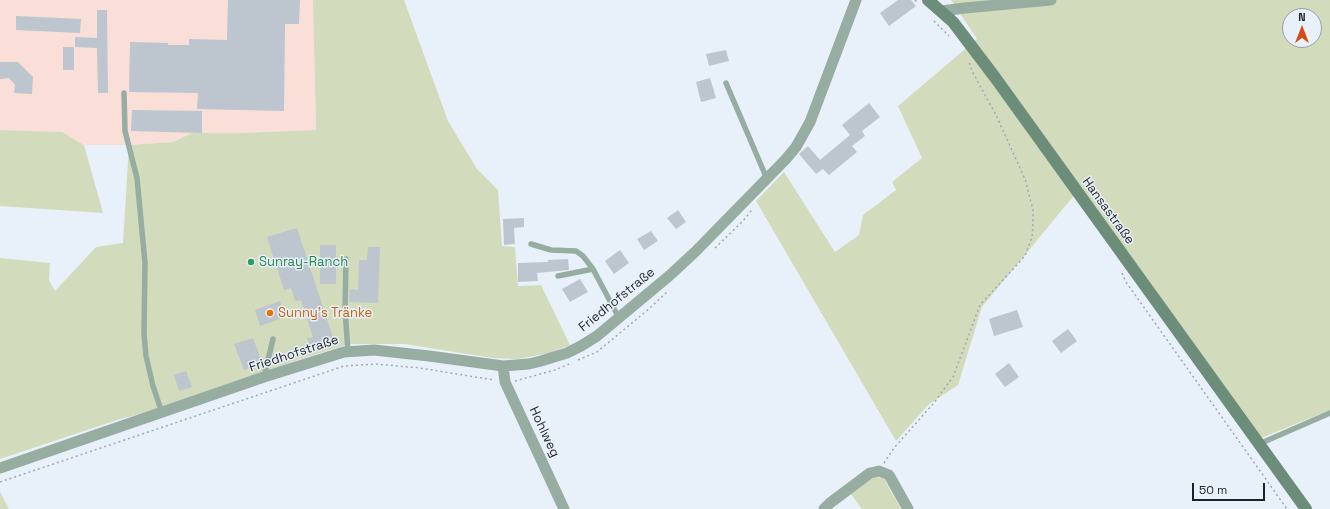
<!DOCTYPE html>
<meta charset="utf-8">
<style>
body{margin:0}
#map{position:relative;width:1330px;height:509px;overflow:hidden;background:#e8f1fa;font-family:"Space Grotesk",sans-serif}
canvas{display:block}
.north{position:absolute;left:1282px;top:8px;width:40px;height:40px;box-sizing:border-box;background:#e8f1fa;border:1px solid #989ea5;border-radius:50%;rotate:0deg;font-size:11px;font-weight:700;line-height:16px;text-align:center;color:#1f2225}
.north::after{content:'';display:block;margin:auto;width:14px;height:18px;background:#d34c16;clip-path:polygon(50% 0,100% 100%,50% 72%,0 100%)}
.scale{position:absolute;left:1192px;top:483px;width:73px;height:18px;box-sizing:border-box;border:2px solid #1f2225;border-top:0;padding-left:5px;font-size:12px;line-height:14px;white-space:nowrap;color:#1f2225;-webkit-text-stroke:3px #e8f1fa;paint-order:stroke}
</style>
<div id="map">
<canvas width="1330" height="509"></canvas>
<div class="north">N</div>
<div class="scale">50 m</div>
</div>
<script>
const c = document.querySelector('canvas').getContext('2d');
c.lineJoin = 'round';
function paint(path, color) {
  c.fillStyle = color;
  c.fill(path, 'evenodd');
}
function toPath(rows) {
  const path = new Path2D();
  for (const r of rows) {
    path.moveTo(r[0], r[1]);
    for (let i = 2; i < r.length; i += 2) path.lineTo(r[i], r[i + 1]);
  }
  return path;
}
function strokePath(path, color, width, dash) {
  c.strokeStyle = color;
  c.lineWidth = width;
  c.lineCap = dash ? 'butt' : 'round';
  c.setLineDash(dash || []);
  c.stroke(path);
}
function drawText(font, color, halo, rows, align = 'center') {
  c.font = font + ' "Space Grotesk",sans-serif';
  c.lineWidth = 3;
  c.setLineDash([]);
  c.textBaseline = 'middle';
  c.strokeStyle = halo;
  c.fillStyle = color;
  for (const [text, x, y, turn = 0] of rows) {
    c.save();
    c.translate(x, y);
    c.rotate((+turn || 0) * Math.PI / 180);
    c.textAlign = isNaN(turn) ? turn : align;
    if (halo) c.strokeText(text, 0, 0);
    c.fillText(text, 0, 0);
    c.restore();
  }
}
const commercial = toPath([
 [0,0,313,0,316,130,239,133,192,133,173,142,129,145,84,145,62,132,0,130]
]);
const green = toPath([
 [313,0,404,0,448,121,477,169,498,190,502,246,515,247,518,286,541,285,570,345,550,353,518,359,492,358,405,344,349,344,301,359,147,412,117,420,0,459,0,258,50,263,49,280,55,291,96,247,123,243,129,145,173,142,192,133,239,133,316,130],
 [951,0,1330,0,1330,410,1261,438,1081,187,982,307,958,385,928,405,896,441,756,201,784,172,835,252,859,235,863,215,896,190,892,182,922,158,898,106,977,39],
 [1290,16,1314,16,1314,40,1290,40],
 [0,130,62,132,84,145,103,213,0,206],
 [873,476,884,479,901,509,861,509,861,508,851,494],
 [0,492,9,509,0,509]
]);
const building = toPath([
 [228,0,300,0,299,24,285,24,284,111,197,109,198,93,129,92,130,42,168,43,168,45,189,45,189,39,227,40],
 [898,0,911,0,916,6,889,26,880,13],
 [97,10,107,10,108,93,98,93,97,48,75,47,75,37,97,38],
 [16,16,81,19,80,33,16,30],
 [63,47,74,47,74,70,63,70],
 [726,50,729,61,709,66,706,54],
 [0,62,18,62,33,77,32,94,14,93,15,85,9,78,0,79],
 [710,78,716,98,701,102,696,82],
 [869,103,880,117,862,131,865,136,852,146,857,152,829,175,823,169,816,174,799,154,808,146,820,160,850,135,842,125],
 [132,110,202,111,202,133,131,131],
 [678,210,686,222,676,229,667,218],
 [524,218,524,227,514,228,515,244,504,245,503,219],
 [297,228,334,341,311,348,307,338,313,337,301,300,295,301,291,288,284,290,267,237],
 [651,231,658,241,644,250,637,239],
 [320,245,336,245,336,284,320,284],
 [368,247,380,247,378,303,349,302,350,289,358,290,359,260,367,260],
 [620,250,629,263,614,274,605,261],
 [568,259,569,270,537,273,538,281,518,282,518,263,548,262,548,260],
 [580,279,588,292,570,302,562,289],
 [280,301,285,317,260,326,255,310],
 [1017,310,1023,327,994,336,989,319],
 [1068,329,1077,341,1061,353,1052,341],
 [253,338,262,363,244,370,234,344],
 [1009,363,1019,377,1005,387,995,374],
 [186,371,192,387,179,391,174,375]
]);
const path = toPath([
 [915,0,918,3],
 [934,21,949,36],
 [715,248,743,221,751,211,751,209],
 [1122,273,1126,282,1287,509],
 [578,360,597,352,650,308,668,291],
 [515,381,555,370,569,364],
 [884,463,894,448,933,404,953,377,980,305,1025,256,1032,237,1033,224,1033,210,1025,179,996,115,972,71,969,62],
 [0,482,344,366,376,364,420,368,494,380]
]);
const lane = toPath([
 [726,83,767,179],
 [124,93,125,131,137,178,145,263,144,334,146,356,153,386,162,413],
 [531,244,551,250,576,251,583,256,593,269,619,318],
 [346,259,345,310,348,351],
 [558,276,593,269],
 [264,377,273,339],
 [1259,444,1330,413]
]);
const street = toPath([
 [941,11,965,8,1051,0],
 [503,366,505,382,564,509],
 [0,468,264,377,344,352,374,350,429,356,503,366,529,364,541,361,567,353,581,346,597,336,669,276,695,252,786,159,796,147,810,122,856,0],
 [824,509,830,503,870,473,879,471,889,475,908,509]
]);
const secondary = toPath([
 [928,0,953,22,994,76,1306,509]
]);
const markers = [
 [251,262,4,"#2e9e5b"],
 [270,313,4,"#e8710a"]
];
const streetNames = [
 ["Hansastraße",1108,211,54],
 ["Friedhofstraße",617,300,-39],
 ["Friedhofstraße",294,354,-18],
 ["Hohlweg",544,432,65]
];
const leisureNames = [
 ["Sunray-Ranch",259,262]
];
const foodNames = [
 ["Sunny's Tränke",278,313]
];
paint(commercial, '#f9dfd8');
paint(green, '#d2dcbc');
paint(building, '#bdc5ce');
strokePath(path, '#a0a7ae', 1.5, [2, 3]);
strokePath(lane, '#98ada1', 5.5);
strokePath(street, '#98ada1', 11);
strokePath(secondary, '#6d8d7b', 12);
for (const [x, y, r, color] of markers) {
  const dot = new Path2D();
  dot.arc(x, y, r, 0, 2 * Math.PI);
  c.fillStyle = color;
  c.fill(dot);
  strokePath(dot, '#e8f1fa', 1.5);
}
drawText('13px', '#1f2225', '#e8f1fa', streetNames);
drawText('13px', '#27864d', '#e8f1fa', leisureNames, 'left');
drawText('13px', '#c56008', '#e8f1fa', foodNames, 'left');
</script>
